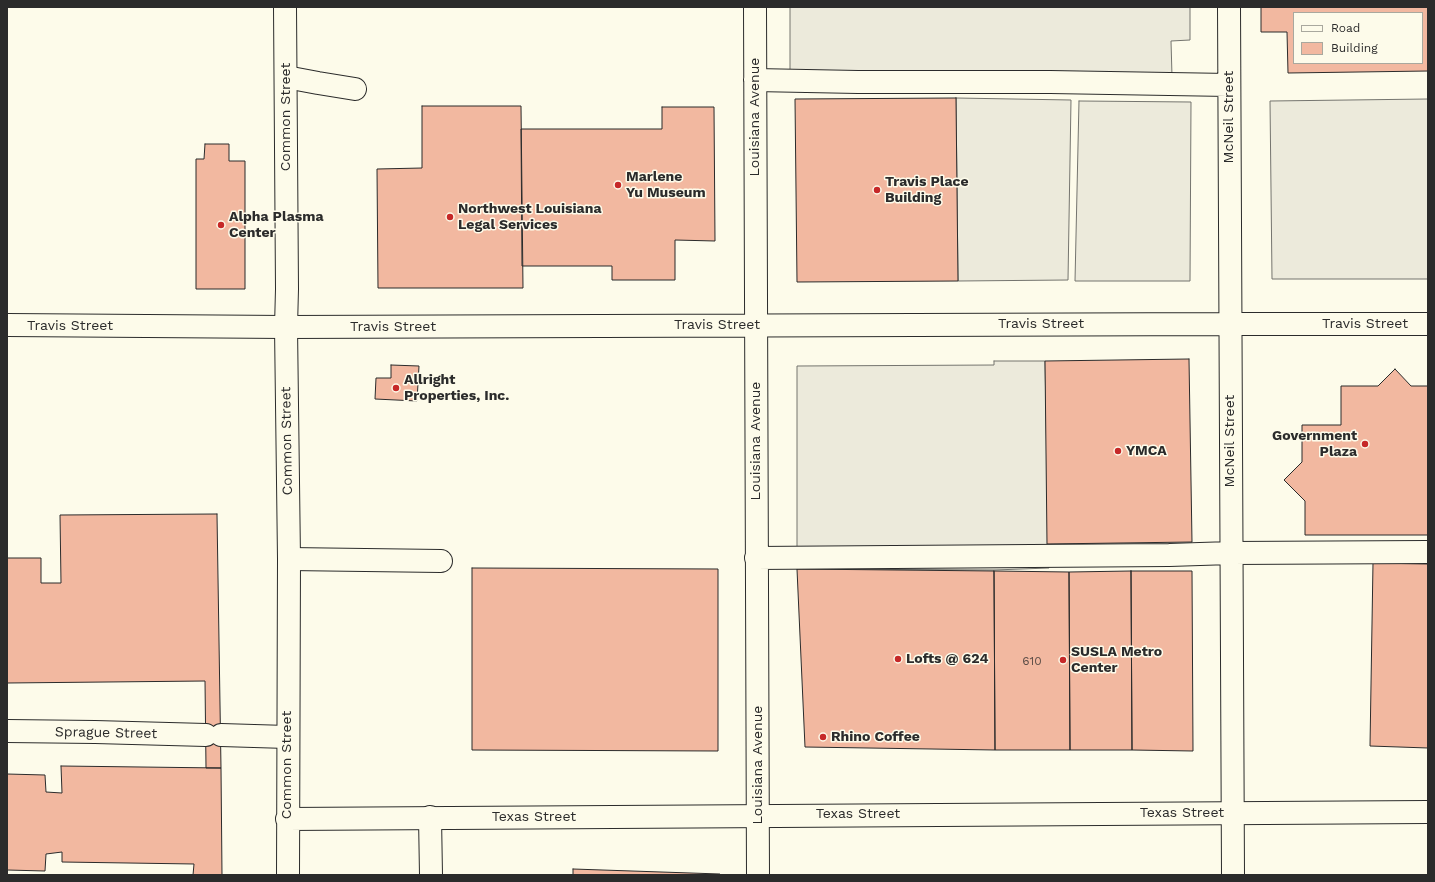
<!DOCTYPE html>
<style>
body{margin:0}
#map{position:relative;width:1435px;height:882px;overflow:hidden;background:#fdfbea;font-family:"Work Sans",sans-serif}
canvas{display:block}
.frame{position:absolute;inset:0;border:8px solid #2b2b2b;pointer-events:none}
.legend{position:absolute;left:1293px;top:12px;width:130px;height:52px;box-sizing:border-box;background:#fdfbea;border:1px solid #a9a89e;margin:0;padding:5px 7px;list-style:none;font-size:12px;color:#2b2b2b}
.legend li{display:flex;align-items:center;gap:8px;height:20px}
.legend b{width:20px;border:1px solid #a9a89e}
</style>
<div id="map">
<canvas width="1435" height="882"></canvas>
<div class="frame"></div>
<ul class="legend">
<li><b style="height:5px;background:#fdfbea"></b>Road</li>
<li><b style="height:11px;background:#f2b8a0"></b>Building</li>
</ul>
</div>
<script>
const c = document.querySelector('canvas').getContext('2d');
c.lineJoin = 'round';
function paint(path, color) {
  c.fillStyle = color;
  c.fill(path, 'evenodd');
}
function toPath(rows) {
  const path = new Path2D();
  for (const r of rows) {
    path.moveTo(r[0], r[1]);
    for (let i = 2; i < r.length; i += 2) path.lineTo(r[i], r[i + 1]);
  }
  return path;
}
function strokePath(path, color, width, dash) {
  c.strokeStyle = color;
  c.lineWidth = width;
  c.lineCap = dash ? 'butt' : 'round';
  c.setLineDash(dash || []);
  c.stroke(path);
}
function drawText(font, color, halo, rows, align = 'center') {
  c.font = font + ' "Work Sans",sans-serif';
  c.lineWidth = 3;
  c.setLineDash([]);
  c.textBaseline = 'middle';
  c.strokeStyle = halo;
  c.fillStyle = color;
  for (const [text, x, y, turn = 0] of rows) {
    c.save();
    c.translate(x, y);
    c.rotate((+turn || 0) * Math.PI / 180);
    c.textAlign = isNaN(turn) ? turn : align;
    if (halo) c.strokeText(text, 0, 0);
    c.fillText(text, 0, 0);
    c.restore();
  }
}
const parking = toPath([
 [790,7,1190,7,1190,40,1171,41,1172,76,790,75,790,7],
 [956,98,1071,100,1068,280,958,281,956,98],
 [1428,99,1428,279,1272,279,1270,101,1428,99],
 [1079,101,1191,102,1190,281,1075,281,1079,101],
 [994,361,1045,361,1049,568,994,570,797,569,797,366,994,365,994,361]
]);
const building = toPath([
 [1261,7,1428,7,1428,71,1288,73,1287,32,1261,32,1261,7],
 [1294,13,1422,13,1422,63,1294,63,1294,13],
 [956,98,958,281,797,282,795,99,956,98],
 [422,106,521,106,523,288,378,288,377,169,422,168,422,106],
 [662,107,714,107,715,241,675,240,675,280,612,280,612,266,522,266,521,129,662,129,662,107],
 [205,144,229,144,229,161,245,161,245,289,196,289,196,159,204,159,205,144],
 [1189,359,1192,542,1047,544,1045,361,1189,359],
 [391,365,419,366,417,401,375,399,376,378,391,378,391,365],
 [1395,369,1411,386,1428,386,1428,535,1305,535,1305,501,1284,480,1302,462,1302,425,1341,425,1341,386,1378,386,1395,369],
 [217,514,221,768,206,768,205,681,7,683,7,558,41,558,41,583,61,583,60,515,217,514],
 [1373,563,1428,564,1428,748,1370,746,1373,563],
 [472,568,718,569,718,751,472,750,472,568],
 [797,569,994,571,995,750,805,747,797,569],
 [994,571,1069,572,1070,750,995,750,994,571],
 [1131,571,1192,571,1193,751,1132,750,1131,571],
 [1131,571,1132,750,1070,750,1069,572,1131,571],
 [61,766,221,768,222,875,193,875,194,864,62,862,62,852,46,854,45,871,7,870,7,774,45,775,46,792,62,793,61,766],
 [573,869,720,874,720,875,573,875,573,869]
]);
const minor = toPath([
 [755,7,758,875],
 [1229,7,1233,875],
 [286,77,318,83,355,89],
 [755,80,858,82,1050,82,1229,85],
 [7,325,286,327,1230,324,1428,324],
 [756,558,1169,555,1231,553,1428,552],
 [289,559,441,561],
 [7,731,95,732,206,735],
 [221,735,287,737],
 [430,817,431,875]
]);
const major = toPath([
 [285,7,287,289,286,327,289,559,288,875],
 [287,819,1428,812]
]);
const markers = [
 [618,185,4,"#c62828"],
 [877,190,4,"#c62828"],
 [450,217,4,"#c62828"],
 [221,225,4,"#c62828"],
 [396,388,4,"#c62828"],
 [1365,444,4,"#c62828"],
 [1118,451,4,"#c62828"],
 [898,659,4,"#c62828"],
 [1063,660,4,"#c62828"],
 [823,737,4,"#c62828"]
];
const numberNames = [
 ["610",1032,661]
];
const streetNames = [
 ["Common Street",286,117,-90],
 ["Louisiana Avenue",755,117,-90],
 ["McNeil Street",1229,117,-90],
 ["Travis Street",1041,324],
 ["Travis Street",1365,324],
 ["Travis Street",717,325],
 ["Travis Street",70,326],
 ["Travis Street",393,327],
 ["Common Street",287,441,-91],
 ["Louisiana Avenue",756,441,-90],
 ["McNeil Street",1230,441,-90],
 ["Sprague Street",106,733,1],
 ["Common Street",287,765,-90],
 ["Louisiana Avenue",758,765,-90],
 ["Texas Street",1182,813],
 ["Texas Street",858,814],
 ["Texas Street",534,817]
];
const poiNames = [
 ["Marlene",626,177],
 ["Yu Museum",626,193],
 ["Travis Place",885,182],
 ["Building",885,198],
 ["Northwest Louisiana",458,209],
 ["Legal Services",458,225],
 ["Alpha Plasma",229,217],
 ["Center",229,233],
 ["Allright",404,380],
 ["Properties, Inc.",404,396],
 ["Government",1357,436,"right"],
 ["Plaza",1357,452,"right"],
 ["YMCA",1126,451],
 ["SUSLA Metro",1071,652],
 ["Center",1071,668],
 ["Lofts @ 624",906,659],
 ["Rhino Coffee",831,737]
];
paint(parking, '#eceadb');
strokePath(parking, '#74746e', 1);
paint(building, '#f2b8a0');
strokePath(building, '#2b2b2b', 1);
strokePath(minor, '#2b2b2b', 24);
strokePath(major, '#2b2b2b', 24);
strokePath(minor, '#fdfbea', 22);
strokePath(major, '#fdfbea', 22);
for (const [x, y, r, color] of markers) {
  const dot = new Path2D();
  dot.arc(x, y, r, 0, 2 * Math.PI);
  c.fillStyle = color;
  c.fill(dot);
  strokePath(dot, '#fdfbea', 1.5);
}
drawText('12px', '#5d4e48', null, numberNames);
drawText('14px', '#2b2b2b', '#fdfbea', streetNames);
drawText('bold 14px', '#2b2b2b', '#fdfbea', poiNames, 'left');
</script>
